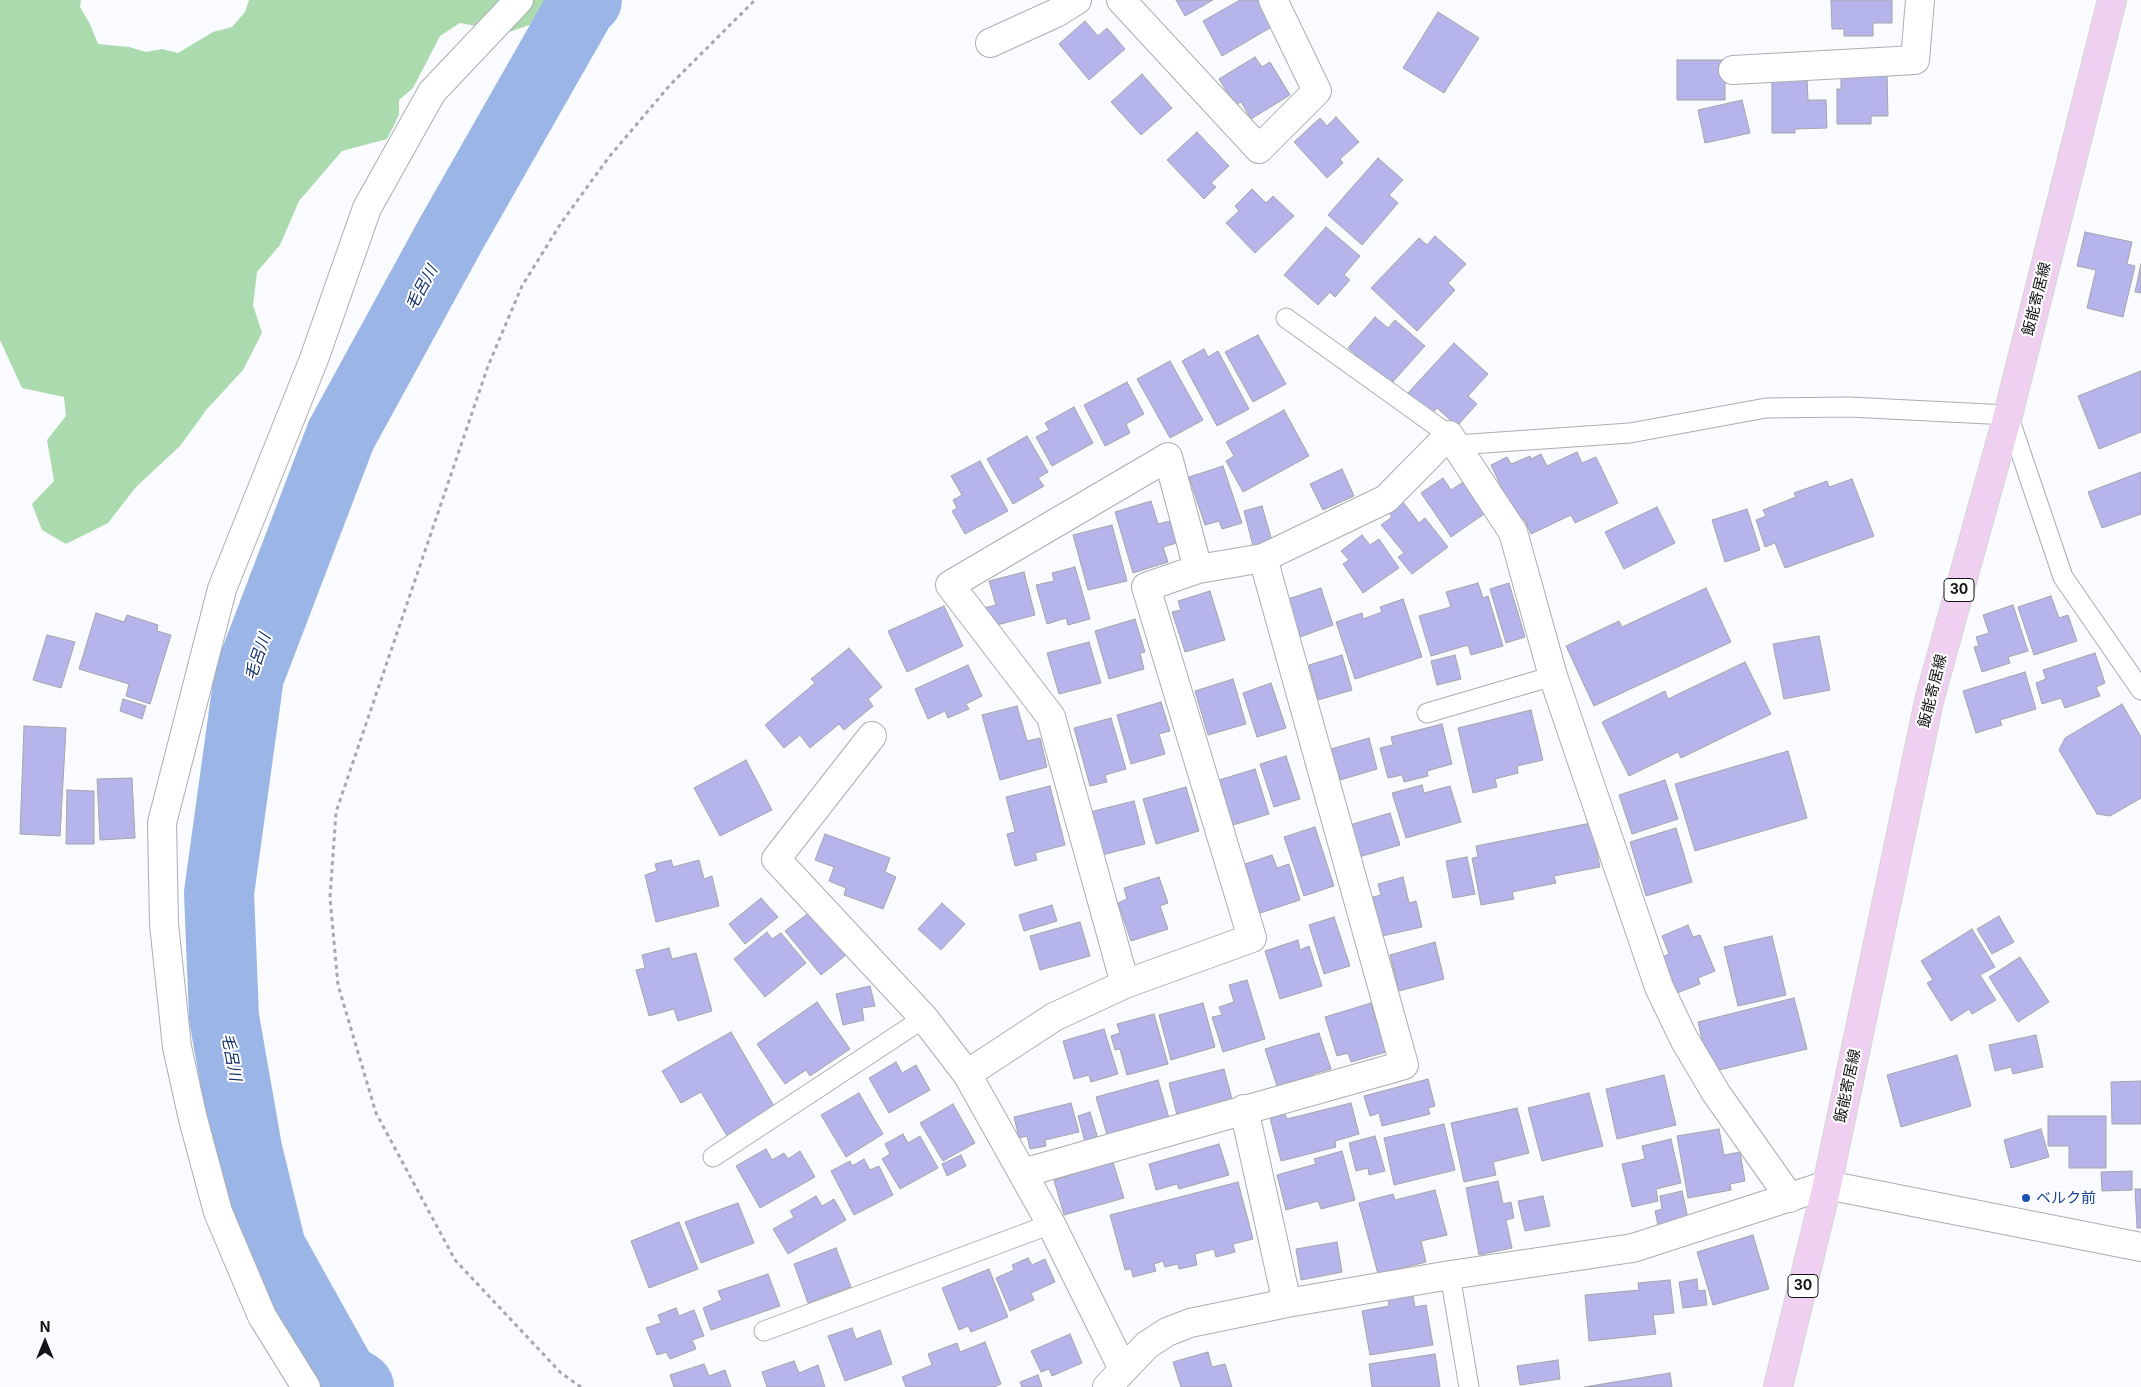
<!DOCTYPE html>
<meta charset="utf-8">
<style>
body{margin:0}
#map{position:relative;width:2141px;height:1387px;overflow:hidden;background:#f9fbfe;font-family:Inter,sans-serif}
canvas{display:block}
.north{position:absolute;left:20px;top:1317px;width:50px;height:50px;-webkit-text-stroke:4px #fff;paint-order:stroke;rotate:0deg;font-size:14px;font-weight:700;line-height:20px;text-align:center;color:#141516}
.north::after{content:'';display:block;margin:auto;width:18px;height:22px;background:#141516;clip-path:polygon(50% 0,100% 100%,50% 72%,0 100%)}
</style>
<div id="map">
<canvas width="2141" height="1387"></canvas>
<div class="north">N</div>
</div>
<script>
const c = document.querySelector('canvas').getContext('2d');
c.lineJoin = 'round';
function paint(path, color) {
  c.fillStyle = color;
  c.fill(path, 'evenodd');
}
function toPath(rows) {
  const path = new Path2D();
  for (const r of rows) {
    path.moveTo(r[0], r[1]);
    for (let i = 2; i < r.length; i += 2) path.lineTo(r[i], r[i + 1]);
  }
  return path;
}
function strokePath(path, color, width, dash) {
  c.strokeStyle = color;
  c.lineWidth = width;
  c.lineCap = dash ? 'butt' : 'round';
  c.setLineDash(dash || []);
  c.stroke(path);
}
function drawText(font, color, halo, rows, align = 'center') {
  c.font = font + ' Inter,"Noto Sans JP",sans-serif';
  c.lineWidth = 4;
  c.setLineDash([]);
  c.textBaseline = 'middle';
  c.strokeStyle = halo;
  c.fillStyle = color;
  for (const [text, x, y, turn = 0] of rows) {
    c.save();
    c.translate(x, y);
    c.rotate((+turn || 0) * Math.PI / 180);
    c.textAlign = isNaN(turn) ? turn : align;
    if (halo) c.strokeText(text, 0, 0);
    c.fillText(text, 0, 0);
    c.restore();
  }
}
const forest = toPath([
 [0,0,81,0,80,7,90,24,98,44,129,47,146,52,162,49,178,53,213,32,232,27,245,12,249,0,560,0,538,22,509,32,460,23,440,36,413,88,399,100,399,115,387,139,342,151,299,201,280,245,257,272,253,305,262,333,243,370,207,409,180,446,136,487,108,523,66,544,42,530,32,504,54,481,47,440,66,416,64,397,22,388,0,340]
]);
const river = toPath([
 [359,1387,343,1377,271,1248,247,1149,224,1017,219,893,249,676,341,435,451,234,581,6,587,0]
]);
const building = toPath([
 [1176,0,1213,0,1185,16,1176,0],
 [1240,0,1260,0,1275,25,1222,56,1203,21,1240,0],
 [1831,0,1892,0,1892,23,1873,23,1873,36,1844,36,1844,29,1832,29,1831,0],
 [1438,12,1479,38,1444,93,1403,68,1438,12],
 [1085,21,1098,36,1107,28,1125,49,1089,80,1059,44,1085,21],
 [1255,57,1262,67,1270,62,1290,95,1251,119,1241,102,1235,105,1219,79,1255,57],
 [1677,60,1725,60,1725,100,1677,100,1677,60],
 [1142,74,1172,108,1141,135,1111,102,1142,74],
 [1841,74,1887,74,1888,116,1871,116,1871,124,1837,124,1837,89,1841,89,1841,74],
 [1807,79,1808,100,1826,100,1827,128,1795,129,1795,133,1772,133,1772,80,1807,79],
 [1742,100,1750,133,1705,143,1698,110,1742,100],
 [1336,117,1359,142,1340,159,1343,163,1327,178,1294,142,1320,118,1327,126,1336,117],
 [1197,132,1229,166,1211,183,1216,187,1204,199,1167,160,1197,132],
 [1378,158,1403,180,1389,195,1398,203,1362,245,1328,215,1378,158],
 [1252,189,1266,203,1273,196,1294,216,1255,253,1226,223,1239,211,1235,206,1252,189],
 [1326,227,1360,256,1344,275,1350,280,1335,297,1330,292,1318,305,1284,275,1326,227],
 [2085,232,2132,242,2127,264,2135,266,2123,317,2087,308,2096,270,2077,266,2085,232],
 [1435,236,1466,264,1448,283,1455,290,1417,331,1371,288,1419,238,1427,245,1435,236],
 [2141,264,2141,293,2135,292,2141,264],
 [1375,317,1388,328,1395,320,1425,346,1390,385,1348,348,1375,317],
 [1258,335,1286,384,1253,402,1225,352,1258,335],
 [1454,343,1488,374,1468,396,1477,404,1457,426,1437,408,1431,415,1408,393,1454,343],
 [1204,349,1208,357,1218,351,1249,409,1217,426,1182,361,1204,349],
 [1170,361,1203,420,1170,438,1137,379,1170,361],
 [2141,371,2141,432,2099,449,2078,396,2141,371],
 [1127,382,1144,414,1126,424,1130,433,1105,446,1084,405,1127,382],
 [1074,407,1093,443,1052,466,1036,437,1049,430,1045,423,1074,407],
 [1284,410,1309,456,1243,492,1226,461,1234,456,1226,442,1284,410],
 [1027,436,1048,472,1038,478,1044,486,1013,504,987,459,1027,436],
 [1577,452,1582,463,1596,457,1618,503,1575,523,1571,515,1531,534,1524,519,1518,522,1491,465,1507,457,1511,464,1530,456,1531,459,1541,454,1547,466,1577,452],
 [980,461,1008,511,965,534,952,511,957,508,953,500,962,495,951,476,980,461],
 [1223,466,1242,523,1222,529,1219,521,1205,525,1189,477,1223,466],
 [1342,469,1354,496,1323,510,1310,484,1342,469],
 [2141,472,2141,514,2102,528,2088,492,2141,472],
 [1443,478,1451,490,1465,481,1487,512,1451,537,1421,493,1443,478],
 [1852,479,1874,536,1785,568,1775,543,1765,547,1756,520,1766,516,1763,510,1796,497,1794,493,1827,481,1829,487,1852,479],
 [1151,501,1158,524,1170,521,1177,543,1163,547,1168,562,1133,573,1115,512,1151,501],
 [1403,502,1419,523,1425,518,1448,547,1412,574,1398,557,1404,553,1381,525,1392,517,1389,513,1403,502],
 [1262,506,1272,541,1253,546,1244,511,1262,506],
 [1657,507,1675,543,1624,569,1605,532,1657,507],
 [1747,509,1760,550,1725,562,1712,520,1747,509],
 [1112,525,1127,581,1088,590,1073,535,1112,525],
 [1362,535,1370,545,1379,539,1399,568,1363,593,1343,564,1349,560,1341,551,1362,535],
 [1075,567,1090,619,1068,625,1066,618,1047,624,1036,585,1054,581,1052,573,1075,567],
 [1024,572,1035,615,989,627,984,608,996,605,989,581,1024,572],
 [1478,583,1483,598,1488,596,1503,646,1471,655,1468,645,1431,656,1419,616,1451,607,1446,592,1478,583],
 [1509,583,1525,637,1506,643,1490,589,1509,583],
 [1321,588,1333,625,1300,637,1288,599,1321,588],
 [1706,588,1731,642,1594,706,1566,646,1619,621,1622,627,1706,588],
 [1210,591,1225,640,1185,652,1172,612,1181,610,1178,601,1210,591],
 [2051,596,2059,618,2068,615,2077,641,2034,655,2018,607,2051,596],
 [1403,599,1422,657,1355,679,1336,622,1362,613,1363,619,1382,612,1380,607,1403,599],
 [2013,605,2028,651,2008,657,2010,663,1982,672,1974,647,1979,646,1976,637,1989,633,1983,615,2013,605],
 [944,606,963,646,907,672,888,631,944,606],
 [96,613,124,622,127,615,158,625,157,631,171,635,150,704,126,696,129,684,79,669,96,613],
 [1135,619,1145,652,1140,653,1144,669,1109,679,1095,631,1135,619],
 [47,635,75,642,61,688,33,680,47,635],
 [1819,636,1830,690,1784,699,1773,644,1819,636],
 [1089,642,1101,683,1059,694,1047,653,1089,642],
 [849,648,882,687,868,699,873,706,844,730,839,724,810,748,800,735,784,748,765,725,815,683,811,679,849,648],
 [2095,653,2105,683,2096,687,2100,696,2065,708,2061,698,2042,704,2036,683,2046,679,2043,670,2095,653],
 [1342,655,1352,690,1318,700,1309,665,1342,655],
 [1455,655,1461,679,1437,685,1431,661,1455,655],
 [1745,662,1771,714,1681,758,1678,752,1629,776,1602,722,1665,691,1668,699,1745,662],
 [968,665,982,696,966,704,969,709,948,718,945,711,928,719,915,689,968,665],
 [2025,672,2036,709,2000,720,2002,725,1976,733,1963,691,2025,672],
 [1233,679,1246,724,1208,735,1195,691,1233,679],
 [1271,683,1286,728,1257,737,1243,693,1271,683],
 [123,699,146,706,142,719,120,711,123,699],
 [1161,702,1170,731,1159,734,1165,754,1131,764,1117,715,1161,702],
 [2122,704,2141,737,2141,798,2110,816,2097,814,2059,750,2065,738,2122,704],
 [1017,706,1027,741,1040,738,1047,767,1000,780,982,715,1017,706],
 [1531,710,1543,760,1517,766,1518,773,1495,779,1497,787,1473,793,1458,728,1531,710],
 [1111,718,1126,769,1105,775,1107,782,1090,786,1074,728,1111,718],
 [1442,724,1452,764,1427,771,1428,776,1404,782,1402,775,1388,778,1380,748,1393,745,1391,737,1442,724],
 [24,726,66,728,60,836,20,834,24,726],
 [1369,738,1377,769,1340,780,1331,749,1369,738],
 [1788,751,1807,818,1695,851,1675,784,1788,751],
 [1286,756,1300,799,1274,807,1260,764,1286,756],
 [746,760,772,810,720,836,694,788,746,760],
 [1255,769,1269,814,1233,825,1219,780,1255,769],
 [132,778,135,838,100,840,97,779,132,778],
 [1665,780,1678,819,1632,834,1619,795,1665,780],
 [1422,785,1424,793,1450,786,1461,822,1406,838,1392,793,1422,785],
 [1050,786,1065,845,1035,853,1037,860,1015,866,1007,834,1015,832,1006,797,1050,786],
 [1186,787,1199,831,1156,844,1143,799,1186,787],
 [67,790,94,791,94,844,66,844,67,790],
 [1134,801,1145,844,1102,855,1090,812,1134,801],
 [1390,813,1400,845,1359,857,1350,825,1390,813],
 [1591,823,1600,867,1554,876,1556,883,1512,892,1514,899,1481,905,1472,858,1478,857,1476,846,1591,823],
 [1315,827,1334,886,1304,896,1284,837,1315,827],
 [1676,828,1692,882,1646,896,1630,842,1676,828],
 [825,834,890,858,885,872,896,877,883,909,844,895,846,888,829,881,834,867,815,860,825,834],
 [1272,855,1277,868,1289,864,1300,900,1254,915,1243,881,1250,879,1245,864,1272,855],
 [1467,857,1475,894,1453,898,1446,861,1467,857],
 [671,860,673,867,699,860,704,879,712,876,719,906,656,922,645,875,657,871,655,864,671,860],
 [1159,877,1168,903,1160,906,1168,929,1131,941,1118,903,1127,899,1124,888,1159,877],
 [1403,877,1409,903,1416,901,1422,927,1382,936,1373,897,1381,895,1378,884,1403,877],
 [761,898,778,917,745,944,729,924,761,898],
 [942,903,965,924,941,950,918,929,942,903],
 [1052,905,1057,921,1024,931,1019,915,1052,905],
 [810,912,846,955,821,975,785,931,810,912],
 [1999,916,2014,942,1992,954,1977,929,1999,916],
 [1334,917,1350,966,1324,974,1309,925,1334,917],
 [1080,922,1090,956,1040,970,1030,936,1080,922],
 [1688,925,1693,937,1700,935,1715,971,1698,978,1700,984,1677,993,1662,957,1669,954,1662,936,1688,925],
 [1972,929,1995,967,1980,975,1996,1000,1972,1014,1969,1009,1951,1021,1927,983,1933,980,1921,961,1972,929],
 [767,932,772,939,781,933,806,963,765,997,734,959,767,932],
 [1772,936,1786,995,1738,1006,1724,947,1772,936],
 [1298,940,1300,950,1309,946,1322,986,1280,999,1265,951,1298,940],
 [1435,942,1444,979,1399,991,1390,955,1435,942],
 [669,948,672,959,696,953,712,1011,678,1021,674,1009,649,1016,636,970,645,968,642,955,669,948],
 [2020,957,2049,1002,2018,1022,1989,977,2020,957],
 [1247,980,1265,1039,1223,1052,1212,1017,1222,1015,1219,1007,1234,1002,1229,985,1247,980],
 [870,986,875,1006,862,1008,864,1020,843,1025,836,994,870,986],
 [1794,998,1807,1049,1719,1070,1703,1044,1698,1022,1794,998],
 [817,1002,850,1049,810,1076,806,1070,785,1084,757,1044,817,1002],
 [1203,1003,1215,1047,1171,1060,1159,1015,1203,1003],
 [1371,1003,1386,1052,1351,1062,1348,1053,1337,1056,1325,1017,1371,1003],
 [1154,1014,1168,1064,1127,1075,1120,1049,1115,1050,1111,1036,1120,1033,1117,1024,1154,1014],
 [1104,1029,1118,1074,1091,1082,1089,1075,1074,1079,1063,1041,1104,1029],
 [731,1032,775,1108,727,1136,701,1092,681,1103,662,1071,731,1032],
 [1319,1033,1331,1069,1313,1074,1316,1082,1299,1087,1297,1080,1277,1086,1265,1049,1319,1033],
 [2036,1035,2043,1067,2013,1074,2011,1067,1995,1071,1989,1045,2036,1035],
 [1957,1055,1971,1106,1901,1127,1887,1075,1957,1055],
 [896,1062,902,1073,916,1065,930,1090,889,1113,869,1078,896,1062],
 [1224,1069,1232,1099,1219,1102,1221,1108,1178,1119,1169,1083,1224,1069],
 [1664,1075,1676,1125,1617,1139,1606,1089,1664,1075],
 [1428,1079,1435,1106,1428,1108,1430,1114,1382,1126,1379,1113,1370,1116,1364,1096,1428,1079],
 [1158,1080,1169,1118,1107,1135,1096,1097,1158,1080],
 [2141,1081,2141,1124,2112,1124,2111,1082,2141,1081],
 [859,1093,883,1134,846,1157,821,1115,859,1093],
 [1589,1093,1603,1146,1542,1161,1528,1108,1589,1093],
 [1071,1103,1079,1132,1045,1140,1046,1146,1030,1149,1027,1136,1019,1138,1014,1117,1071,1103],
 [1351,1103,1359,1134,1335,1141,1336,1147,1281,1161,1270,1118,1285,1114,1287,1119,1351,1103],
 [953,1104,975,1143,943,1161,920,1123,953,1104],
 [1517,1108,1529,1153,1493,1162,1496,1175,1464,1182,1451,1123,1517,1108],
 [1090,1112,1098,1139,1085,1142,1078,1116,1090,1112],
 [2048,1116,2106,1116,2106,1168,2069,1168,2069,1146,2048,1146,2048,1116],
 [1444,1124,1455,1170,1394,1185,1384,1138,1444,1124],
 [1719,1129,1724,1155,1740,1152,1745,1181,1730,1184,1731,1190,1688,1198,1677,1136,1719,1129],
 [2041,1129,2049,1157,2011,1168,2004,1140,2041,1129],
 [903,1134,908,1143,920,1136,938,1168,900,1189,882,1159,890,1154,885,1144,903,1134],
 [1375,1136,1385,1171,1369,1175,1368,1168,1356,1171,1349,1143,1375,1136],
 [1671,1139,1681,1183,1656,1189,1658,1201,1632,1207,1622,1164,1645,1159,1642,1146,1671,1139],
 [1219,1144,1229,1175,1179,1189,1177,1184,1156,1190,1149,1164,1219,1144],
 [766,1149,772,1160,784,1153,788,1159,800,1151,815,1177,760,1208,736,1166,766,1149],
 [1342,1151,1355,1200,1321,1209,1318,1201,1286,1210,1277,1175,1316,1164,1314,1159,1342,1151],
 [961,1155,966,1166,947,1176,942,1164,961,1155],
 [864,1159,870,1170,879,1166,893,1195,854,1215,831,1171,850,1161,852,1166,864,1159],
 [1113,1162,1124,1198,1064,1215,1054,1180,1113,1162],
 [2132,1171,2132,1190,2102,1191,2101,1172,2132,1171],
 [1498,1181,1503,1204,1511,1202,1514,1218,1506,1220,1512,1248,1479,1255,1466,1188,1498,1181],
 [1238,1182,1253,1239,1233,1244,1235,1252,1216,1257,1214,1249,1195,1254,1197,1265,1179,1269,1178,1264,1165,1267,1163,1261,1154,1264,1156,1271,1133,1277,1131,1269,1125,1270,1110,1215,1238,1182],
 [2135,1189,2141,1189,2141,1228,2137,1228,2135,1189],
 [1435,1190,1447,1235,1421,1241,1426,1262,1378,1274,1359,1203,1393,1194,1395,1200,1435,1190],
 [1682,1191,1688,1218,1658,1225,1655,1211,1662,1209,1660,1196,1682,1191],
 [816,1196,822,1206,834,1199,846,1220,788,1254,773,1229,794,1217,790,1211,816,1196],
 [1543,1196,1550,1226,1525,1231,1518,1201,1543,1196],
 [738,1203,754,1243,701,1263,685,1222,738,1203],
 [679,1222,698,1269,649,1288,631,1241,679,1222],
 [1753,1235,1769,1289,1713,1305,1697,1252,1753,1235],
 [1337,1242,1342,1272,1301,1280,1296,1249,1337,1242],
 [836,1248,851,1287,808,1303,794,1264,836,1248],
 [1028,1258,1032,1265,1045,1259,1055,1282,1031,1293,1034,1300,1010,1311,996,1278,1014,1270,1012,1265,1028,1258],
 [989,1269,1008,1317,971,1332,968,1326,959,1330,942,1288,989,1269],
 [768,1274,780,1306,711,1330,703,1308,722,1300,718,1291,768,1274],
 [1697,1279,1698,1291,1705,1290,1707,1305,1683,1308,1679,1282,1697,1279],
 [1670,1280,1674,1313,1653,1315,1656,1334,1589,1341,1585,1295,1639,1290,1638,1283,1670,1280],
 [1413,1296,1415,1307,1426,1305,1433,1345,1370,1355,1362,1311,1389,1306,1388,1300,1413,1296],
 [676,1308,679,1316,694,1310,704,1336,692,1340,696,1349,670,1359,666,1352,657,1355,646,1328,661,1323,658,1315,676,1308],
 [852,1328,856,1339,880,1330,892,1364,845,1381,828,1336,852,1328],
 [1070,1334,1082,1363,1052,1376,1049,1369,1041,1372,1031,1351,1070,1334],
 [985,1342,1001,1384,994,1387,906,1387,902,1377,932,1365,928,1354,957,1343,960,1352,985,1342],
 [1208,1352,1212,1367,1225,1364,1232,1387,1181,1387,1173,1362,1208,1352],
 [1435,1354,1440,1387,1372,1387,1369,1364,1435,1354],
 [1558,1360,1560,1379,1520,1385,1517,1366,1558,1360],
 [794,1361,799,1373,818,1365,825,1387,767,1387,762,1372,794,1361],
 [704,1364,709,1376,725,1370,731,1387,674,1387,670,1375,704,1364],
 [1670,1373,1672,1387,1584,1387,1670,1373],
 [1038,1375,1042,1387,1022,1387,1020,1382,1038,1375]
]);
const path = toPath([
 [581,1387,561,1373,455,1260,376,1113,338,985,330,898,336,812,488,366,522,286,561,223,609,157,670,85,755,0]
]);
const service = toPath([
 [1286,318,1449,435],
 [1456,445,1630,433,1766,408,1849,407,2008,415,2063,577,2141,690],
 [1427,713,1553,676],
 [713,1157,924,1018],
 [1450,1275,1469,1387],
 [764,1331,1051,1224]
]);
const minor = toPath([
 [1121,0,1259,149,1317,91,1273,0],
 [990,43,1056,13,1077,0],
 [1733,70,1915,60,1920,0],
 [872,736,776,859,924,1018,967,1074,1051,1224,1123,1369],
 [1125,984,1051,717,950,585,1168,457,1198,569],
 [967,1074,1054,1017,1125,984,1252,938,1146,587,1198,569,1263,558,1386,499,1449,435,1513,532,1553,676,1659,987,1684,1039,1716,1093,1790,1198],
 [1244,1109,1287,1303],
 [1023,1173,1404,1065,1263,558],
 [306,1387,262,1316,218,1212,193,1119,177,1047,164,924,162,823,222,589,314,359,367,208,432,92,519,0],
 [1107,1387,1147,1345,1167,1332,1190,1323,1287,1303,1450,1275,1633,1248,1827,1185]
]);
const tertiary = toPath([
 [1827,1185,2141,1247]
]);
const primary = toPath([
 [1778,1387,1827,1185,1929,701,2008,415,2112,0]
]);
const markers = [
 [2026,1198,5,"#1a4fb4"]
];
const shields = [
 [1959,590,30],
 [1803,1286,30]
];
const shieldNames = [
 ["30",1959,590],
 ["30",1803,1286]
];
const streetNames = [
 ["飯能寄居線",2037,299,-76],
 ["飯能寄居線",1933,691,-76],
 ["飯能寄居線",1848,1086,-78]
];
const transitNames = [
 ["ベルク前",2036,1198]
];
const waterNames = [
 ["毛呂川",422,288,-61],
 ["毛呂川",258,657,-71],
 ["毛呂川",231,1057,80]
];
paint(forest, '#acdaaf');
strokePath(river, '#9ab5e6', 70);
paint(building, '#b5b5eb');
strokePath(building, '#a5a5a8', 1);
strokePath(service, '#abadb0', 21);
strokePath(minor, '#abadb0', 30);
strokePath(tertiary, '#abadb0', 30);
strokePath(primary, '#d5d5d5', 30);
strokePath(path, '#a7a8ab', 3, [4, 4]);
strokePath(service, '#fff', 19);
strokePath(minor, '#fff', 28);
strokePath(tertiary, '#fff', 28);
strokePath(primary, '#efd0f0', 28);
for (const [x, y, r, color] of markers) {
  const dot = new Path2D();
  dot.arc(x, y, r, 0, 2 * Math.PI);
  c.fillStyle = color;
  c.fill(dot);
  strokePath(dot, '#fff', 2);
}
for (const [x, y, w] of shields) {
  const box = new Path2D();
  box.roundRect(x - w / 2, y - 11.5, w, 23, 4);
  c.fillStyle = '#fff';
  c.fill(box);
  strokePath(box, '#141516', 1);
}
drawText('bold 14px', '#141516', null, shieldNames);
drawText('15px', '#141516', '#fff', streetNames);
drawText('15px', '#164399', '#fff', transitNames, 'left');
drawText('italic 16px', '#122f68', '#fff', waterNames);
</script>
